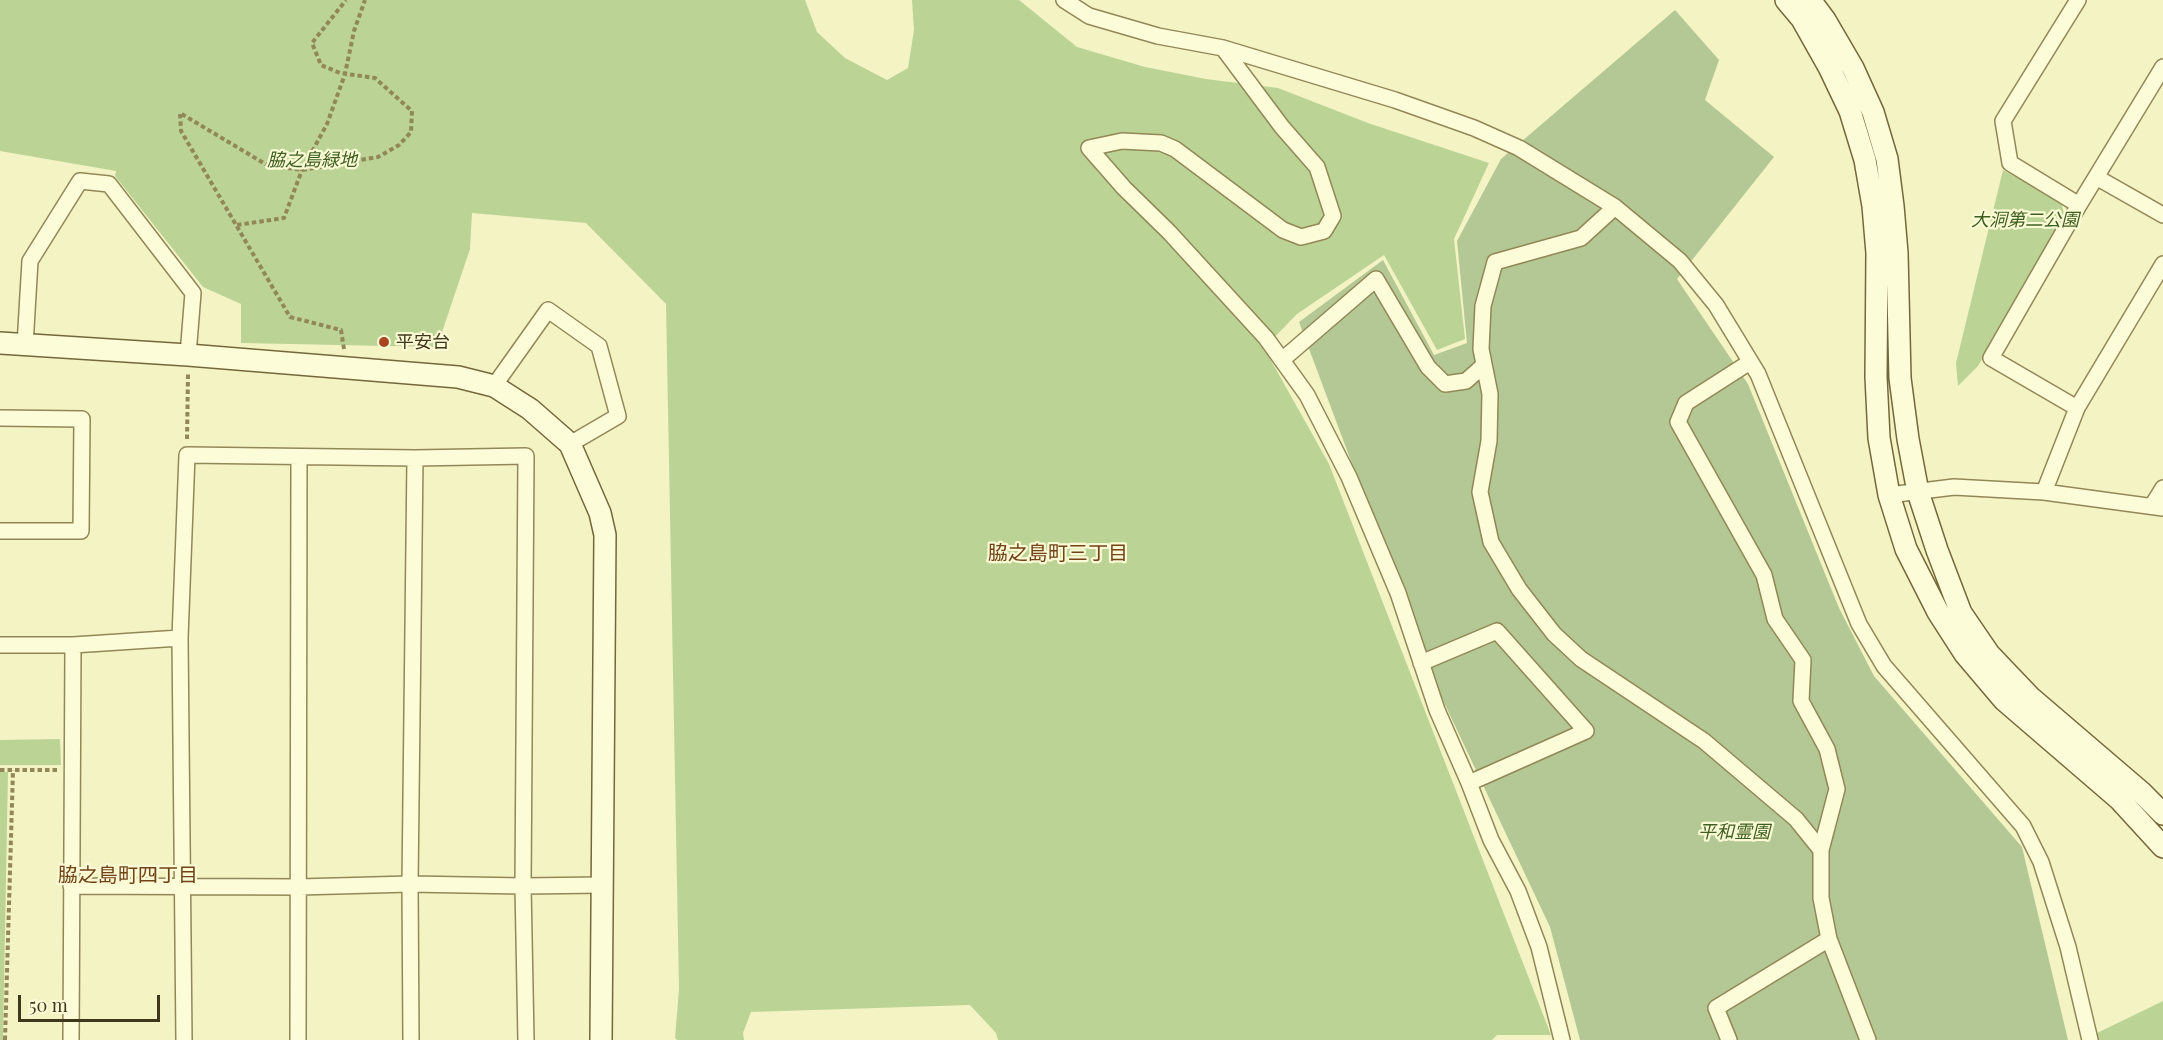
<!DOCTYPE html>
<meta charset="utf-8">
<style>
body{margin:0}
#map{position:relative;width:2163px;height:1040px;overflow:hidden;background:#f4f3c4;font-family:"Playfair Display",serif}
canvas{display:block}
.scale{position:absolute;left:18px;top:995px;width:142px;height:27px;box-sizing:border-box;border:3px solid #40381d;border-top:0;padding-left:8px;font-size:18px;line-height:21px;white-space:nowrap;color:#40381d;-webkit-text-stroke:4px #fafad5;paint-order:stroke}
</style>
<div id="map">
<canvas width="2163" height="1040"></canvas>
<div class="scale">50 m</div>
</div>
<script>
const c = document.querySelector('canvas').getContext('2d');
c.lineJoin = 'round';
function paint(path, color) {
  c.fillStyle = color;
  c.fill(path, 'evenodd');
}
function toPath(rows) {
  const path = new Path2D();
  for (const r of rows) {
    path.moveTo(r[0], r[1]);
    for (let i = 2; i < r.length; i += 2) path.lineTo(r[i], r[i + 1]);
  }
  return path;
}
function strokePath(path, color, width, dash) {
  c.strokeStyle = color;
  c.lineWidth = width;
  c.lineCap = dash ? 'butt' : 'round';
  c.setLineDash(dash || []);
  c.stroke(path);
}
function drawText(font, color, halo, rows, align = 'center') {
  c.font = font + ' "Playfair Display","Noto Sans JP",serif';
  c.lineWidth = 4.5;
  c.setLineDash([]);
  c.textBaseline = 'middle';
  c.strokeStyle = halo;
  c.fillStyle = color;
  for (const [text, x, y, turn = 0] of rows) {
    c.save();
    c.translate(x, y);
    c.rotate((+turn || 0) * Math.PI / 180);
    c.textAlign = isNaN(turn) ? turn : align;
    if (halo) c.strokeText(text, 0, 0);
    c.fillText(text, 0, 0);
    c.restore();
  }
}
const green = toPath([
 [0,0,805,0,817,32,845,58,887,80,908,68,914,30,912,0,1019,0,1077,47,1145,67,1206,79,1278,88,1368,123,1489,163,1454,239,1465,339,1437,350,1384,255,1297,314,1264,348,1329,464,1551,1035,1497,1035,1492,1040,998,1040,996,1033,970,1005,751,1012,743,1033,744,1040,677,1040,675,1038,679,989,666,304,586,223,472,213,470,249,437,347,241,343,241,304,203,287,115,176,116,171,0,151],
 [2003,170,2061,202,2065,217,1978,366,1958,386,1956,363],
 [60,739,61,765,0,765,0,740],
 [0,772,8,772,3,1040,0,1040],
 [2163,1001,2163,1040,2096,1040,2095,1034]
]);
const cemetery = toPath([
 [1675,10,1719,60,1705,100,1774,157,1677,279,1748,384,1839,608,1874,676,2022,847,2068,1040,1580,1040,1550,927,1431,675,1299,322,1383,260,1434,355,1467,343,1457,241,1501,159]
]);
const path = toPath([
 [237,225,284,218,302,170,327,124,345,74,354,31,365,0],
 [344,349,341,330,290,317,181,131,180,113,267,165,302,170,378,157,399,145,411,132,412,111,375,78,340,73,321,65,312,43,346,0],
 [187,439,188,374],
 [0,770,57,770],
 [5,1040,13,770]
]);
const street = toPath([
 [1064,0,1089,16,1158,36,1223,48,1395,100,1474,128,1519,148,1615,207,1680,261,1716,305,1758,374,1859,624,1884,666,2023,826,2041,862,2068,947,2090,1040],
 [2078,0,2003,121,2010,163,2079,205],
 [1223,48,1282,127,1317,167,1333,216,1324,231,1301,237,1283,230,1175,149,1161,143,1122,141,1089,148,1124,188,1169,232,1266,338,1307,395,1349,477,1398,593,1437,710,1469,783,1491,840,1518,891,1539,947,1562,1040],
 [2096,177,2163,215],
 [1615,207,1581,238,1495,262,1483,306,1481,349,1490,394,1489,441,1480,492,1491,542,1519,589,1554,634,1581,659,1704,741,1796,819,1821,850,1821,898,1829,939,1868,1040],
 [25,345,30,261,80,181,109,184,193,293,188,355],
 [1282,360,1376,279,1428,367,1445,384,1466,381,1484,365],
 [1750,362,1686,403,1678,422,1764,575,1775,619,1803,660,1801,701,1827,749,1837,789,1821,850],
 [494,386,548,310,599,346,618,416,570,444],
 [2077,408,1991,358,2079,205,2163,67],
 [0,418,82,419,81,531,0,531],
 [2044,492,2077,408,2163,264],
 [1889,495,1954,487,2044,492,2163,508],
 [2152,506,2163,488],
 [0,645,73,645,180,638],
 [1421,663,1497,631,1586,731,1469,783],
 [71,886,299,887,410,884,523,886,603,885],
 [71,1040,73,645],
 [184,1040,180,638,187,455,415,458,526,456,523,886,526,1040],
 [298,1040,299,457],
 [411,1040,410,884,415,458],
 [1729,1040,1716,1008,1829,939]
]);
const secondary = toPath([
 [1786,0,1802,19,1829,67,1850,111,1865,160,1873,206,1877,253,1876,377,1879,438,1889,495,1906,549,1938,612,1965,654,2004,700,2119,799,2163,847],
 [1810,0,1825,20,1853,68,1873,112,1887,159,1893,206,1897,253,1900,378,1908,439,1918,492,1937,550,1961,613,1989,654,2030,697,2141,792,2163,814],
 [0,343,188,355,458,377,494,386,530,409,570,444,600,513,605,535,601,1040]
]);
const markers = [
 [384,342,6,"#a9451f"]
];
const parkNames = [
 ["脇之島緑地",312,160],
 ["大洞第二公園",2025,220],
 ["平和霊園",1734,832]
];
const poiNames = [
 ["平安台",396,342]
];
const neighbourhoodNames = [
 ["脇之島町三丁目",1058,554],
 ["脇之島町四丁目",128,876]
];
paint(green, '#bbd496');
paint(cemetery, '#b4c896');
strokePath(street, '#928757', 18);
strokePath(secondary, '#74673a', 24);
strokePath(path, '#928757', 4, [4.5, 3]);
strokePath(street, '#fdfcd9', 15);
strokePath(secondary, '#fdfcd9', 21);
for (const [x, y, r, color] of markers) {
  const dot = new Path2D();
  dot.arc(x, y, r, 0, 2 * Math.PI);
  c.fillStyle = color;
  c.fill(dot);
  strokePath(dot, '#fafad5', 2);
}
drawText('italic 18px', '#3e5f21', '#fafad5', parkNames);
drawText('18px', '#40381d', '#fafad5', poiNames, 'left');
drawText('20px', '#724317', '#fafad5', neighbourhoodNames);
</script>
